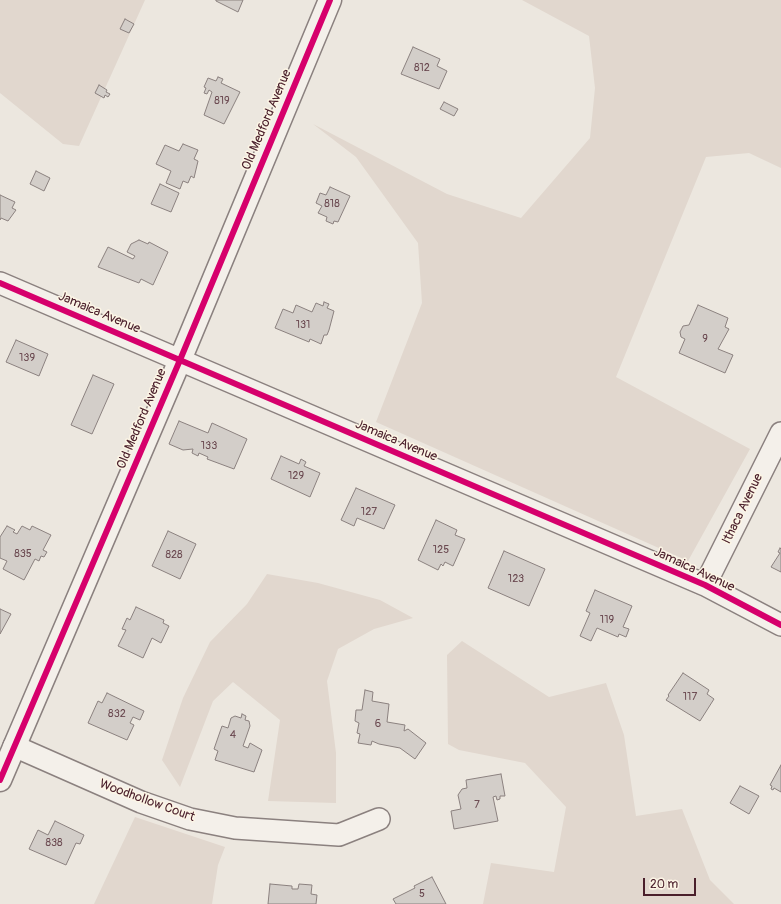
<!DOCTYPE html>
<style>
body{margin:0}
#map{position:relative;width:781px;height:904px;overflow:hidden;background:#ece7df;font-family:Pangolin,sans-serif}
canvas{display:block}
.scale{position:absolute;left:643px;top:878px;width:53px;height:18px;box-sizing:border-box;border:2px solid #4a1f2b;border-top:0;padding-left:5px;font-size:12px;line-height:14px;white-space:nowrap;color:#4a1f2b;-webkit-text-stroke:3px #fcf5e5;paint-order:stroke}
</style>
<div id="map">
<canvas width="781" height="904"></canvas>
<div class="scale">20 m</div>
</div>
<script>
const c = document.querySelector('canvas').getContext('2d');
c.lineJoin = 'round';
function paint(path, color) {
  c.fillStyle = color;
  c.fill(path, 'evenodd');
}
function toPath(rows) {
  const path = new Path2D();
  for (const r of rows) {
    path.moveTo(r[0], r[1]);
    for (let i = 2; i < r.length; i += 2) path.lineTo(r[i], r[i + 1]);
  }
  return path;
}
function strokePath(path, color, width, dash) {
  c.strokeStyle = color;
  c.lineWidth = width;
  c.lineCap = dash ? 'butt' : 'round';
  c.setLineDash(dash || []);
  c.stroke(path);
}
function drawText(font, color, halo, rows, align = 'center') {
  c.font = font + ' Pangolin,sans-serif';
  c.lineWidth = 3;
  c.setLineDash([]);
  c.textBaseline = 'middle';
  c.strokeStyle = halo;
  c.fillStyle = color;
  for (const [text, x, y, turn = 0] of rows) {
    c.save();
    c.translate(x, y);
    c.rotate((+turn || 0) * Math.PI / 180);
    c.textAlign = isNaN(turn) ? turn : align;
    if (halo) c.strokeText(text, 0, 0);
    c.fillText(text, 0, 0);
    c.restore();
  }
}
const green = toPath([
 [0,0,145,0,79,146,63,144,0,93],
 [522,0,781,0,781,168,749,153,706,157,616,377,750,449,688,561,376,422,422,303,418,243,356,157,313,124,447,194,521,218,590,138,595,88,589,36],
 [267,574,318,583,380,600,413,618,374,629,338,649,327,681,336,753,336,803,268,801,280,720,233,682,213,701,180,787,162,760,183,698,210,642,247,604],
 [462,641,549,697,606,683,624,735,636,816,682,809,710,880,734,904,483,904,491,863,554,872,566,807,525,763,459,750,448,744,447,655],
 [135,817,225,847,218,865,212,904,94,904]
]);
const building = toPath([
 [216,0,243,0,238,12,216,1,216,0],
 [125,19,134,24,129,33,120,29,125,19],
 [413,47,440,59,437,66,447,71,439,89,401,74,413,47],
 [218,77,223,79,221,83,240,92,224,124,204,115,212,92,209,90,207,94,204,93,206,88,204,87,208,78,216,81,218,77],
 [99,85,107,90,106,92,110,94,108,97,105,95,104,98,95,93,99,85],
 [444,102,458,109,454,116,440,109,444,102],
 [183,144,198,150,194,159,198,161,194,178,191,176,188,183,183,181,180,189,166,183,171,171,156,164,165,145,179,151,183,144],
 [36,171,50,178,44,191,30,184,36,171],
 [160,184,179,193,171,212,151,204,160,184],
 [330,187,350,196,338,222,334,221,333,224,326,221,327,217,318,213,322,206,316,203,320,193,326,195,330,187],
 [0,195,15,202,12,208,16,210,8,221,1,218,0,220,0,195],
 [139,240,148,244,149,242,168,252,153,285,141,279,139,283,98,267,108,247,133,259,135,256,127,252,131,244,139,240],
 [324,302,329,304,327,308,334,311,329,330,327,335,324,335,321,344,310,339,309,342,275,328,283,309,293,313,296,305,312,312,316,303,323,306,324,302],
 [698,305,728,318,725,327,729,329,718,349,733,355,725,373,679,353,685,339,681,337,680,332,683,326,689,325,698,305],
 [16,340,48,354,39,376,6,362,16,340],
 [93,375,114,384,92,434,71,425,93,375],
 [179,421,208,433,212,423,247,439,234,469,207,459,208,457,199,453,198,456,192,453,193,449,183,450,169,444,179,421],
 [281,456,299,464,301,459,306,462,304,466,320,473,310,497,271,479,281,456],
 [356,488,395,505,384,529,357,518,354,526,341,520,356,488],
 [436,520,457,530,455,535,465,539,453,566,445,562,443,566,441,564,438,570,418,560,436,520],
 [7,526,15,530,13,532,17,534,22,526,30,530,32,526,51,535,43,550,47,552,44,557,41,556,39,561,35,559,24,580,3,569,7,561,0,558,0,537,7,526],
 [168,531,196,544,180,579,152,566,168,531],
 [780,548,781,549,781,572,771,567,780,553,778,552,780,548],
 [504,551,545,569,529,606,488,588,504,551],
 [595,590,632,606,623,627,629,629,626,637,619,634,618,637,597,628,591,641,580,636,590,613,586,611,595,590],
 [136,607,164,620,163,623,169,626,161,643,152,638,143,658,118,646,126,630,122,629,127,618,130,620,136,607],
 [0,609,11,614,0,634,0,609],
 [683,673,709,690,707,694,714,699,700,721,666,700,669,696,668,695,683,673],
 [365,690,373,692,372,701,389,704,387,722,405,725,404,731,408,729,426,743,415,759,400,748,379,744,372,741,371,745,358,743,360,734,357,733,359,723,355,721,356,710,362,710,365,690],
 [107,693,144,711,140,720,133,717,130,723,134,725,127,740,88,723,98,701,102,703,107,693],
 [242,714,246,716,245,720,249,721,250,726,243,746,248,748,250,743,262,750,254,772,215,760,218,751,214,749,222,726,228,728,231,718,235,716,241,718,242,714],
 [781,765,781,792,774,788,773,790,771,789,772,786,770,785,781,765],
 [501,774,505,796,500,796,500,799,497,800,496,796,493,797,498,821,454,829,451,811,461,809,458,795,462,789,467,788,466,780,501,774],
 [740,786,759,796,749,814,730,803,740,786],
 [55,821,84,835,80,844,76,843,66,865,29,849,38,830,48,835,55,821],
 [432,877,446,904,396,904,393,899,415,888,414,886,432,877],
 [270,884,292,886,292,889,298,889,299,884,312,885,311,894,317,895,316,904,268,904,270,884]
]);
const minor = toPath([
 [0,283,705,585,781,625],
 [705,585,781,433],
 [14,746,141,802,190,819,235,828,339,835,379,819]
]);
const tertiary = toPath([
 [0,780,180,360,330,0]
]);
const cycleway = toPath([
 [0,283,705,585,781,625],
 [0,780,180,360,330,0]
]);
const numberNames = [
 ["812",422,68],
 ["819",222,101],
 ["818",332,204],
 ["131",303,325],
 ["9",705,339],
 ["139",27,358],
 ["133",209,446],
 ["129",296,476],
 ["127",369,512],
 ["125",441,550],
 ["835",23,554],
 ["828",174,555],
 ["123",516,579],
 ["119",607,620],
 ["117",690,697],
 ["832",117,714],
 ["6",378,724],
 ["4",233,735],
 ["7",477,805],
 ["838",54,843],
 ["5",422,894]
];
const streetNames = [
 ["Old Medford Avenue",267,120,-67],
 ["Jamaica Avenue",99,313,23],
 ["Old Medford Avenue",142,419,-67],
 ["Jamaica Avenue",396,441,23],
 ["Ithaca Avenue",743,509,-64],
 ["Jamaica Avenue",694,570,25],
 ["Woodhollow Court",147,801,20]
];
paint(green, '#e1d7ce');
paint(building, '#d3cec9');
strokePath(building, '#8b817f', 1);
strokePath(minor, '#8b817f', 24);
strokePath(tertiary, '#8b817f', 25);
strokePath(minor, '#f4f0ea', 21);
strokePath(tertiary, '#f4f0ea', 22);
strokePath(cycleway, '#d6006c', 6);
drawText('11px', '#6c4b52', null, numberNames);
drawText('13px', '#4a1f2b', '#fcf5e5', streetNames);
</script>
